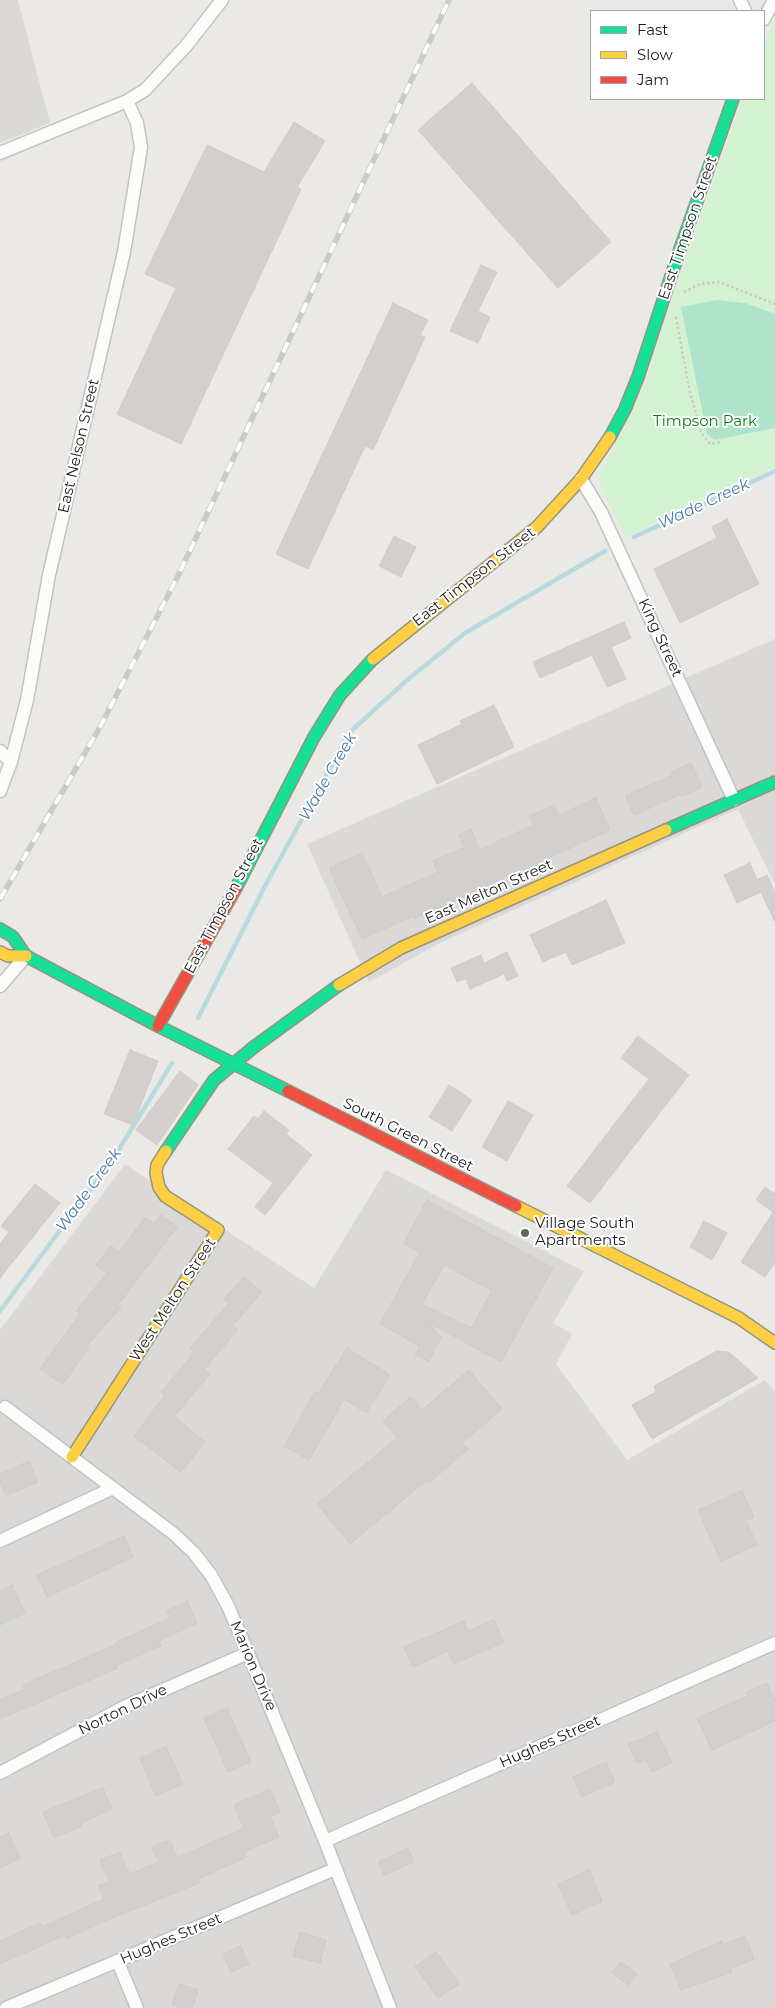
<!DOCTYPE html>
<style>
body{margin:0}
#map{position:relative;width:775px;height:2008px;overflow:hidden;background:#ebe9e6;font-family:Montserrat,sans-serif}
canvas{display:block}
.legend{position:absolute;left:590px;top:10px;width:175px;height:90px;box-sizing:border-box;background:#fff;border:1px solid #a5a5a5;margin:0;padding:6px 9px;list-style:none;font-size:15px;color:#1d1d1d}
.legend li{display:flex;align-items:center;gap:10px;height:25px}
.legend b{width:25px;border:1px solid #a5a5a5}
</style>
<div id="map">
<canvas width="775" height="2008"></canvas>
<ul class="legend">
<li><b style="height:6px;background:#16e098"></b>Fast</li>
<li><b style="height:6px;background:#ffcf43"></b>Slow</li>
<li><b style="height:6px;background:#f24e42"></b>Jam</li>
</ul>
</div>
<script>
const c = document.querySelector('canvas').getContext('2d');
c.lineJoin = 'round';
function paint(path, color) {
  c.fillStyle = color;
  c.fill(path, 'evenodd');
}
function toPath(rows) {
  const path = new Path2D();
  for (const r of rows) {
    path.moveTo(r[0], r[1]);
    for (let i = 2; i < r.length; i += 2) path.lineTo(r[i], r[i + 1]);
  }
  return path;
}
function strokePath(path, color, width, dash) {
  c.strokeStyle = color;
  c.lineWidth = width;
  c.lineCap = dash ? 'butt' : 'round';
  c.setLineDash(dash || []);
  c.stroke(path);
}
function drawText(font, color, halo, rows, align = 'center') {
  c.font = font + ' Montserrat,sans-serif';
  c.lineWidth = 4;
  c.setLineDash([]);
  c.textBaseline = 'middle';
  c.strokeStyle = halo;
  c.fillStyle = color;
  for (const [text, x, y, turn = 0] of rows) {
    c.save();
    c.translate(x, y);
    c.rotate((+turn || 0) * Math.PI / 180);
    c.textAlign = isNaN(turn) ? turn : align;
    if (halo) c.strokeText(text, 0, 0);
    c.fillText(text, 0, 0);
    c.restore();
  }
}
const residential = toPath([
 [0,0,18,0,50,123,0,143],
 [775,639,775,884,738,809,442,942,369,982,307,844],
 [125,1164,314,1288,386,1170,584,1271,553,1323,572,1334,556,1364,627,1460,765,1380,775,1392,775,2008,0,2008,0,1330]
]);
const park = toPath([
 [775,19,775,467,625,537,601,487,599,472,624,430,644,387,692,241,743,99,764,99,764,44]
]);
const pitch = toPath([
 [717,300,745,303,775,314,775,428,714,440,707,434,681,307]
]);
const stream = toPath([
 [634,537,775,471],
 [198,1018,265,886,350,732,406,681,465,633,605,551],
 [0,1311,113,1159,172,1063]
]);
const building = toPath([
 [472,83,611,242,558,288,418,130,472,83],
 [294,122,325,141,297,187,301,189,181,444,117,414,176,288,145,274,207,145,264,172,294,122],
 [481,265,497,272,478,311,490,317,478,343,450,331,481,265],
 [393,303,428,320,420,335,425,337,373,450,365,446,308,569,276,554,393,303],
 [727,519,759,584,680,623,654,569,717,538,712,527,727,519],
 [394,536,416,547,401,577,379,566,394,536],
 [624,622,631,638,611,647,626,679,607,687,592,655,540,678,533,662,624,622],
 [494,705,514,747,437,784,418,745,462,724,460,721,494,705],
 [691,763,702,787,682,796,681,794,634,815,625,796,673,775,671,772,691,763],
 [596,798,610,830,537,863,538,865,519,873,518,871,439,908,414,919,413,916,362,939,329,868,362,853,382,897,438,872,433,861,465,847,459,835,471,829,480,850,533,825,529,816,554,805,559,815,596,798],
 [750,863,757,880,767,875,775,893,775,922,761,892,737,903,724,875,750,863],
 [606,900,625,943,572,965,566,952,543,962,530,935,606,900],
 [507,952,518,976,507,981,504,974,470,989,466,979,457,982,451,968,481,955,484,963,507,952],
 [638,1036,689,1075,590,1203,567,1186,649,1079,621,1058,638,1036],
 [130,1050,158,1061,133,1125,104,1114,130,1050],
 [180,1071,198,1085,157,1145,136,1130,180,1071],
 [449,1085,472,1100,452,1131,429,1117,449,1085],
 [508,1101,533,1115,507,1161,482,1147,508,1101],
 [264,1111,289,1130,286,1134,312,1155,265,1215,255,1207,273,1183,228,1149,254,1116,258,1119,264,1111],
 [35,1184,60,1203,0,1278,0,1244,9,1232,1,1226,35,1184],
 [765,1187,775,1194,775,1262,765,1277,741,1262,773,1212,756,1200,765,1187],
 [427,1200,553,1268,501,1362,428,1322,441,1337,429,1361,415,1355,420,1346,380,1324,420,1252,404,1243,427,1200],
 [444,1265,492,1291,471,1328,422,1304,444,1265],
 [161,1215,177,1227,118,1305,121,1307,87,1346,89,1348,63,1384,40,1369,80,1314,76,1311,107,1273,96,1265,111,1246,119,1252,145,1218,154,1224,161,1215],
 [704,1221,727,1233,712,1260,690,1247,704,1221],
 [244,1277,262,1292,233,1325,238,1330,204,1369,210,1374,176,1414,175,1417,205,1442,181,1472,134,1436,165,1395,161,1392,195,1352,190,1348,229,1303,224,1299,244,1277],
 [347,1348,390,1375,366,1413,344,1399,309,1460,284,1446,315,1392,318,1394,347,1348],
 [717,1351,729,1352,758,1378,652,1439,632,1405,656,1392,654,1386,717,1351],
 [469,1370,502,1409,462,1443,468,1449,429,1483,427,1480,350,1544,317,1504,397,1438,383,1421,410,1397,422,1410,469,1370],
 [29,1461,38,1482,6,1496,0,1482,0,1474,29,1461],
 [742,1491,754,1517,746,1521,757,1545,721,1561,698,1510,742,1491],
 [124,1536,133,1557,47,1597,37,1575,124,1536],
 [12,1585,25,1613,0,1625,0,1590,12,1585],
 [187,1601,197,1623,159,1641,161,1646,117,1665,118,1668,0,1719,0,1700,25,1689,23,1685,117,1644,116,1642,171,1618,167,1611,187,1601],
 [494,1620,504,1642,454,1664,448,1651,413,1667,404,1647,464,1621,468,1631,494,1620],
 [767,1683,775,1701,775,1721,712,1750,697,1718,748,1696,746,1692,767,1683],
 [227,1708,251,1762,228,1772,204,1718,227,1708],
 [657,1732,672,1762,652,1772,646,1759,637,1763,628,1744,657,1732],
 [166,1747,183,1784,156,1796,140,1758,166,1747],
 [606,1762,615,1782,582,1797,573,1777,606,1762],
 [103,1788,112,1809,81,1823,82,1826,54,1838,43,1812,103,1788],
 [270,1789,280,1812,270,1816,279,1837,244,1852,247,1857,198,1879,199,1883,102,1922,67,1939,65,1935,0,1964,0,1941,40,1923,42,1927,104,1899,99,1886,109,1882,100,1860,120,1852,129,1874,159,1862,152,1847,170,1840,177,1858,244,1828,234,1805,270,1789],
 [9,1833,20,1859,0,1868,0,1837,9,1833],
 [408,1848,414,1862,384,1875,378,1862,408,1848],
 [589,1870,602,1901,572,1915,558,1884,589,1870],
 [300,1932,326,1940,320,1963,293,1956,300,1932],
 [745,1936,754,1959,731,1968,732,1972,681,1990,670,1964,722,1941,723,1945,745,1936],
 [241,1946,249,1964,231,1972,223,1954,241,1946],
 [436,1952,459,1984,438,1998,415,1967,436,1952],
 [621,1962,637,1974,628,1985,612,1973,621,1962],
 [179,1984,198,1990,192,2008,181,2008,172,2005,179,1984]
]);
const path = toPath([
 [684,292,700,284,719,282,775,304],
 [676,317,690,393,701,432,710,444,721,442]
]);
const street = toPath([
 [740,0,745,11],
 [764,19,774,0],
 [0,153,127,101,145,90,186,46,222,0],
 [581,479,601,512,734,800],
 [0,751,11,762],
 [0,791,11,762,27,700,49,575,124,252,141,147,137,123,127,101],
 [0,986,26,956],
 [5,1407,174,1534,194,1553,211,1575,228,1606,248,1653,325,1841,390,2008],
 [0,1541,113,1488],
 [0,1773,124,1707,248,1653],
 [325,1841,775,1643],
 [118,1962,137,2008],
 [6,2008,335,1869]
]);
const fast = toPath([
 [610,437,625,409,638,377,679,252,733,99],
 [666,830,775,782],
 [236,888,314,737,340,695,373,659],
 [0,929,13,937,26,956,158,1026,288,1091],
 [166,1151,214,1080,254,1047,339,985]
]);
const slow = toPath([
 [373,659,537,527,581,479,610,437],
 [0,952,8,956,26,956],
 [339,985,401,948,666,830],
 [516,1206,739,1318,775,1343],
 [72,1457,218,1230,165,1196,159,1187,156,1173,157,1165,166,1151]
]);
const jam = toPath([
 [158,1026,236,888],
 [288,1091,516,1206]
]);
const rail = toPath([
 [0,899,100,727,178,576,449,0]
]);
const markers = [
 [525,1233,5,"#656463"]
];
const streetNames = [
 ["East Timpson Street",688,228,-71],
 ["East Nelson Street",79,446,-77],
 ["East Timpson Street",474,577,-38],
 ["King Street",660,638,65],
 ["East Melton Street",489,892,-24],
 ["East Timpson Street",224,906,-62],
 ["South Green Street",408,1135,27],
 ["West Melton Street",173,1300,-57],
 ["Marion Drive",253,1666,67],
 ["Norton Drive",123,1710,-26],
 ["Hughes Street",550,1742,-24],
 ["Hughes Street",171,1939,-23]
];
const parkNames = [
 ["Timpson Park",705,422]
];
const poiNames = [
 ["Village South",535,1224],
 ["Apartments",535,1241]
];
const waterNames = [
 ["Wade Creek",704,504,-25],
 ["Wade Creek",328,777,-60],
 ["Wade Creek",89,1190,-54]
];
paint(residential, '#dad9d7');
paint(park, '#d3f2d2');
paint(pitch, '#b0e3cb');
strokePath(stream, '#b9d9df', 4.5);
paint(building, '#d2cfcd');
strokePath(building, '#cecbc7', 1);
strokePath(street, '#c4c3c2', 15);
strokePath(fast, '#94957e', 14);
strokePath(slow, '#94957e', 14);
strokePath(jam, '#94957e', 14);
strokePath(path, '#d6c7c5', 2.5, [2.5, 2.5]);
strokePath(street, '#fcfcfb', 12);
strokePath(fast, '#16e098', 11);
strokePath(slow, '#ffcf43', 11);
strokePath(jam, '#f24e42', 11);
strokePath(rail, '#cacac9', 5.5);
strokePath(rail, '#fff', 4, [11]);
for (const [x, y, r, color] of markers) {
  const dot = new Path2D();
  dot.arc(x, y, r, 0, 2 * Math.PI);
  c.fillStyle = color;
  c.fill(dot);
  strokePath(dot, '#fff', 2);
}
drawText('15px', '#1d1d1d', '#fff', streetNames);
drawText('15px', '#0b7b0f', '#fff', parkNames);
drawText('15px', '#1d1d1d', '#fff', poiNames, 'left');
drawText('italic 16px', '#477aa5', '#fff', waterNames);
</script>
